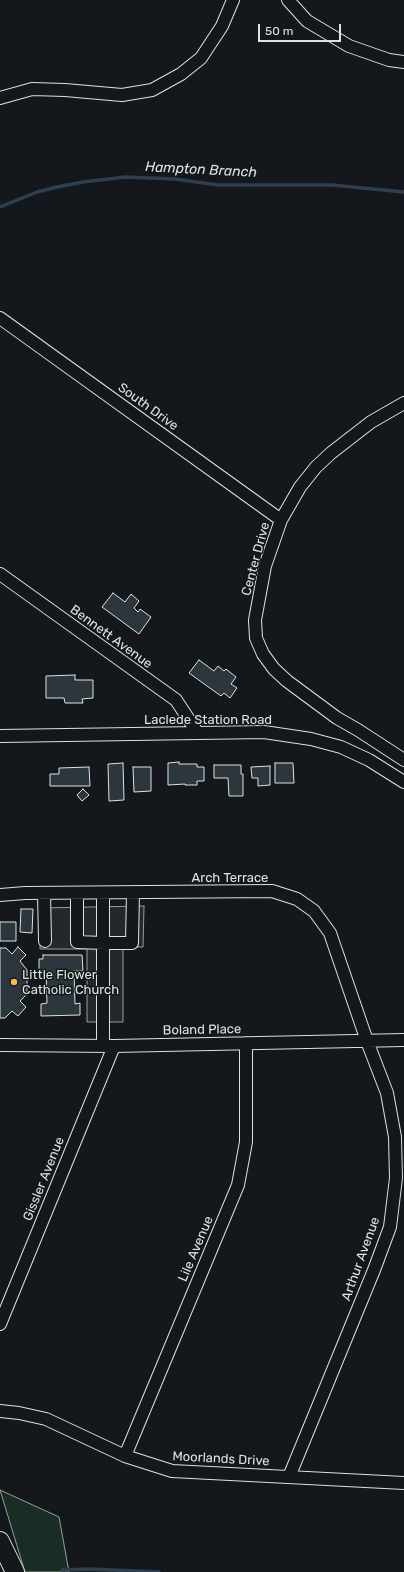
<!DOCTYPE html>
<style>
body{margin:0}
#map{position:relative;width:404px;height:1572px;overflow:hidden;background:#14181c;font-family:Rubik,sans-serif}
canvas{display:block}
.scale{position:absolute;left:258px;top:24px;width:83px;height:18px;box-sizing:border-box;border:2px solid #d8e6dc;border-top:0;padding-left:5px;font-size:12px;line-height:14px;white-space:nowrap;color:#d8e6dc;-webkit-text-stroke:3px #14181c;paint-order:stroke}
</style>
<div id="map">
<canvas width="404" height="1572"></canvas>
<div class="scale">50 m</div>
</div>
<script>
const c = document.querySelector('canvas').getContext('2d');
c.lineJoin = 'round';
function paint(path, color) {
  c.fillStyle = color;
  c.fill(path, 'evenodd');
}
function toPath(rows) {
  const path = new Path2D();
  for (const r of rows) {
    path.moveTo(r[0], r[1]);
    for (let i = 2; i < r.length; i += 2) path.lineTo(r[i], r[i + 1]);
  }
  return path;
}
function strokePath(path, color, width, dash) {
  c.strokeStyle = color;
  c.lineWidth = width;
  c.lineCap = dash ? 'butt' : 'round';
  c.setLineDash(dash || []);
  c.stroke(path);
}
function drawText(font, color, halo, rows, align = 'center') {
  c.font = font + ' Rubik,sans-serif';
  c.lineWidth = 3;
  c.setLineDash([]);
  c.textBaseline = 'middle';
  c.strokeStyle = halo;
  c.fillStyle = color;
  for (const [text, x, y, turn = 0] of rows) {
    c.save();
    c.translate(x, y);
    c.rotate((+turn || 0) * Math.PI / 180);
    c.textAlign = isNaN(turn) ? turn : align;
    if (halo) c.strokeText(text, 0, 0);
    c.fillText(text, 0, 0);
    c.restore();
  }
}
const green = toPath([
 [0,1490,59,1517,69,1572,25,1572,0,1490]
]);
const parking = toPath([
 [144,906,143,947,123,947,123,1022,87,1022,87,949,40,949,40,908,144,906]
]);
const stream = toPath([
 [0,207,37,192,57,187,83,182,125,177,175,179,218,185,332,185,404,192],
 [62,1570,89,1569,159,1572]
]);
const building = toPath([
 [113,593,125,602,131,594,139,601,134,608,138,612,140,609,151,617,139,634,102,607,113,593],
 [199,660,214,671,218,666,224,671,226,669,236,677,231,684,237,688,230,698,224,693,221,696,189,673,199,660],
 [75,675,75,680,93,680,93,698,82,699,83,703,65,703,64,698,46,698,46,676,75,675],
 [179,762,179,764,197,764,197,767,204,767,204,781,197,781,197,785,185,785,185,784,168,785,168,763,179,762],
 [123,763,124,800,109,801,108,764,123,763],
 [275,763,293,763,294,783,275,783,275,763],
 [214,765,241,765,241,774,243,774,243,796,229,796,228,778,214,778,214,765],
 [270,766,270,785,258,786,258,778,252,778,251,767,270,766],
 [89,767,90,786,50,786,50,774,59,774,59,768,89,767],
 [133,767,151,767,151,791,134,792,133,767],
 [83,789,89,795,82,801,77,795,83,789],
 [21,909,33,909,32,933,20,932,21,909],
 [0,922,16,922,16,941,0,941,0,922],
 [18,947,26,955,20,961,27,970,27,994,20,1001,26,1007,18,1016,12,1011,5,1018,0,1018,0,948,6,948,12,954,18,947],
 [43,955,82,955,83,971,74,971,75,1004,80,1003,80,1015,41,1016,41,1004,47,1003,46,971,39,971,39,959,43,959,43,955]
]);
const minor = toPath([
 [288,0,307,21,349,46,389,60,404,62],
 [0,98,32,89,65,90,122,95,152,90,181,74,201,58,222,26,233,0],
 [0,318,281,520],
 [404,403,371,422,331,453,316,467,300,487,281,520,265,566,255,620,256,638,263,654,274,669,287,681,337,718,358,730,404,760],
 [0,574,176,700,197,732],
 [0,736,264,732,311,739,341,747,369,760,404,782],
 [44,893,45,941],
 [77,893,77,942,103,943,132,943,133,892],
 [103,893,103,1046],
 [0,895,25,893,272,891,297,899,314,911,330,933,367,1041,387,1093,395,1137,396,1178,390,1227,374,1270,289,1477],
 [0,1045,114,1046,404,1040],
 [0,1324,114,1046],
 [0,1411,19,1413,46,1419,125,1456,172,1471,404,1483],
 [125,1456,238,1185,246,1142,246,1043]
]);
const highway = toPath([
 [0,1541,15,1572]
]);
const markers = [
 [14,982,4,"#ffb74d"]
];
const streetNames = [
 ["South Drive",148,407,36],
 ["Center Drive",256,559,-75],
 ["Bennett Avenue",111,637,36],
 ["Laclede Station Road",208,720],
 ["Arch Terrace",230,878],
 ["Boland Place",202,1030,-1],
 ["Gissler Avenue",44,1179,-68],
 ["Lile Avenue",196,1249,-67],
 ["Arthur Avenue",361,1259,-70],
 ["Moorlands Drive",221,1459,3]
];
const poiNames = [
 ["Little Flower",22,975],
 ["Catholic Church",22,990]
];
const waterNames = [
 ["Hampton Branch",201,170,3]
];
paint(green, '#1a2d24');
strokePath(green, '#939e99', 1);
paint(parking, '#24282b');
strokePath(parking, '#939e99', 1);
strokePath(stream, '#2f3f4d', 3.5);
paint(building, '#2c363c');
strokePath(building, '#d8e6dc', 1);
strokePath(minor, '#d8e6dc', 14);
strokePath(highway, '#d8e6dc', 20);
strokePath(minor, '#14181c', 12);
strokePath(highway, '#14181c', 18);
for (const [x, y, r, color] of markers) {
  const dot = new Path2D();
  dot.arc(x, y, r, 0, 2 * Math.PI);
  c.fillStyle = color;
  c.fill(dot);
  strokePath(dot, '#14181c', 1.5);
}
drawText('13px', '#d8e6dc', '#14181c', streetNames);
drawText('13px', '#d8e6dc', '#14181c', poiNames, 'left');
drawText('italic 14px', '#d8e6dc', '#14181c', waterNames);
</script>
